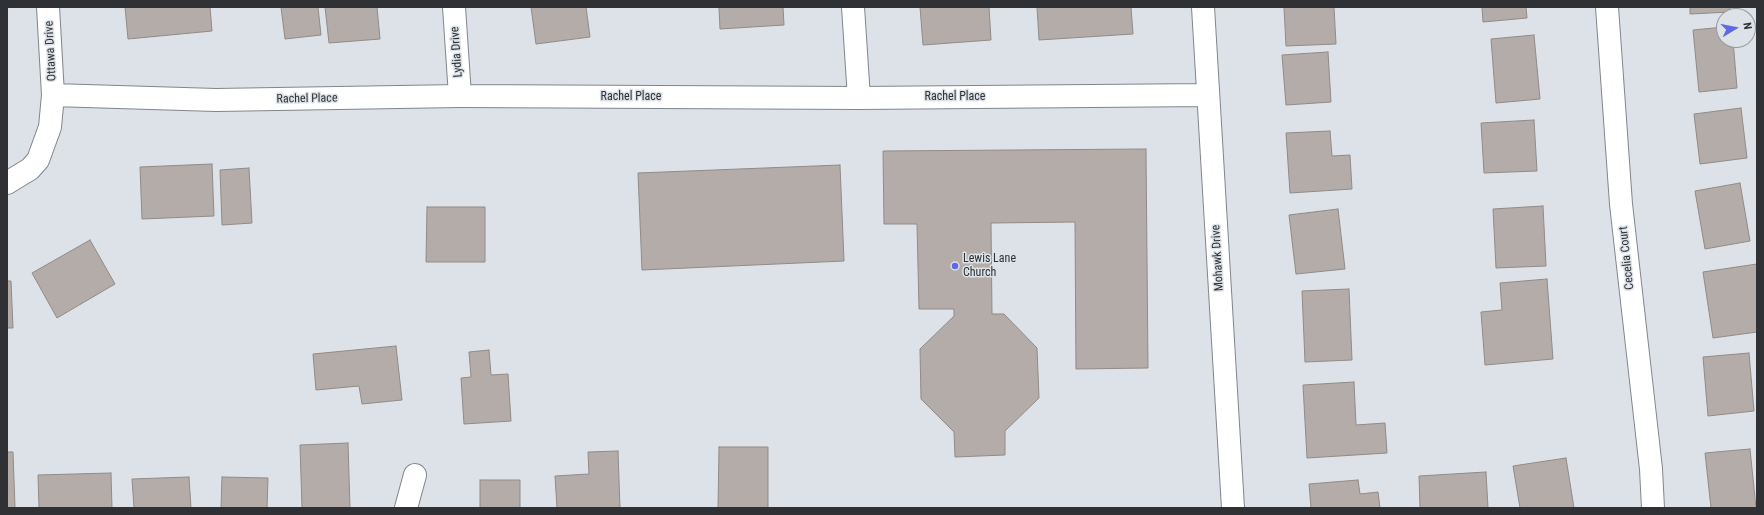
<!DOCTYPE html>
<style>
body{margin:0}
#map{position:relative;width:1764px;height:515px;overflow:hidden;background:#dce2e8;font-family:"Roboto Condensed",sans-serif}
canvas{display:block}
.frame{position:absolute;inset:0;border:8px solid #2f3134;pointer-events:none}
.north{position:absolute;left:1716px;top:8px;width:40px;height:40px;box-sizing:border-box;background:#dce2e8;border:1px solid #979ba0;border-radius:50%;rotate:80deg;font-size:11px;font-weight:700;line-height:16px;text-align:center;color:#2f3134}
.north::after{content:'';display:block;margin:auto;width:14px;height:18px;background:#5f6ae2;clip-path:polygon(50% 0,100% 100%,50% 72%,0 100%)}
</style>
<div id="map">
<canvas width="1764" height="515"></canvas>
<div class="frame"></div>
<div class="north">N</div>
</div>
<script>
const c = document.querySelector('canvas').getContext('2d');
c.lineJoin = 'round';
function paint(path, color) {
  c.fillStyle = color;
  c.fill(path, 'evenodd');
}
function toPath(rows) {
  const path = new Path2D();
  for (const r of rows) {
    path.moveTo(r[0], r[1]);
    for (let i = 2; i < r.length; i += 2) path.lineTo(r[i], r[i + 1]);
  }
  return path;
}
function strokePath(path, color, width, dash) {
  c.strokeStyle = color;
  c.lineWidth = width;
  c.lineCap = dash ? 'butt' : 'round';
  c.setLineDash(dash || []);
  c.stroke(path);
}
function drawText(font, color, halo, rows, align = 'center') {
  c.font = font + ' "Roboto Condensed",sans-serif';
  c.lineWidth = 3;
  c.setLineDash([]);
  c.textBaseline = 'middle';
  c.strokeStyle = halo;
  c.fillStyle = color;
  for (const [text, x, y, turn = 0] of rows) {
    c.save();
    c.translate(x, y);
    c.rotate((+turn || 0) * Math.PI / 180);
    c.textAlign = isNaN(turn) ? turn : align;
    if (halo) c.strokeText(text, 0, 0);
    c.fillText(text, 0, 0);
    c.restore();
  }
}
const building = toPath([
 [125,7,210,7,212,31,128,39,125,7],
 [281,7,318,7,321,35,285,39,281,7],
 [325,7,377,7,380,39,329,43,325,7],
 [531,7,586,7,590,37,536,44,531,7],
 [719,7,783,7,784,25,720,29,719,7],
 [920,7,989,7,991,40,923,45,920,7],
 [1037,7,1131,7,1133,34,1039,40,1037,7],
 [1284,7,1334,7,1336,44,1286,46,1284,7],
 [1482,7,1526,7,1527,18,1483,22,1482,7],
 [1690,7,1730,7,1730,12,1690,14,1690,7],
 [1724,27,1724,40,1733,40,1737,88,1699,92,1693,30,1724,27],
 [1534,35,1540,99,1496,103,1491,39,1534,35],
 [1328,52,1331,102,1286,105,1282,55,1328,52],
 [1741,108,1747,158,1700,164,1694,114,1741,108],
 [1534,120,1537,171,1484,173,1481,123,1534,120],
 [1330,131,1332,156,1350,155,1352,189,1290,193,1286,133,1330,131],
 [1146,149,1148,368,1076,369,1075,222,991,223,992,314,1004,314,1037,348,1039,398,1005,431,1005,455,955,457,954,432,921,399,920,349,954,316,954,309,919,309,917,224,884,224,883,151,1146,149],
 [212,164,214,216,142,219,140,167,212,164],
 [840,165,844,261,642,270,638,173,840,165],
 [249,168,252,223,222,225,220,170,249,168],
 [1740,183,1750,241,1705,249,1695,191,1740,183],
 [1543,206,1546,266,1496,268,1493,209,1543,206],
 [427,207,485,207,485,262,426,262,427,207],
 [1338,209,1345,269,1296,274,1289,215,1338,209],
 [90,240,115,284,57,318,32,273,90,240],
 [1757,264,1757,332,1713,338,1703,272,1757,264],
 [1547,279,1553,359,1485,365,1481,312,1502,310,1500,283,1547,279],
 [7,281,11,281,13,328,7,328,7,281],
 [1349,289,1352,360,1305,362,1302,291,1349,289],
 [396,346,402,400,362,404,359,386,316,390,313,354,396,346],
 [489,350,491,375,508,374,511,421,464,424,461,378,471,377,469,352,489,350],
 [1749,353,1754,411,1708,416,1703,357,1749,353],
 [1354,382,1356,425,1385,423,1387,453,1307,458,1303,385,1354,382],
 [348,443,350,508,302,508,300,445,348,443],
 [719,447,768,447,768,508,718,508,719,447],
 [1750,449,1756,508,1711,508,1705,453,1750,449],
 [618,451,620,508,557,508,555,476,589,474,588,452,618,451],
 [7,452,13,452,15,508,7,508,7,452],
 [1566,458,1574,508,1520,508,1513,466,1566,458],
 [1486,472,1488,508,1420,508,1419,476,1486,472],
 [111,473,112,508,39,508,38,475,111,473],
 [189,477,191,508,134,508,132,479,189,477],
 [222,477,268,478,267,508,221,508,222,477],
 [480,480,520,480,520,508,480,508,480,480],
 [1358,480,1360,494,1378,492,1380,508,1311,508,1309,484,1358,480]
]);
const minor = toPath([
 [454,7,460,96],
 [853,7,859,98],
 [1203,7,1233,508],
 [1607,7,1621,204,1651,469,1653,508],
 [53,95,216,100,460,96,859,98,1208,95],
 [7,183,30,169,38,160,50,127,53,95,48,7],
 [406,508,415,475]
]);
const markers = [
 [955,266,4,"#5f6ae2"]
];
const streetNames = [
 ["Ottawa Drive",51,51,-93],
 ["Lydia Drive",457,52,-94],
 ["Rachel Place",631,97],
 ["Rachel Place",955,97],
 ["Rachel Place",307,99,-1],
 ["Mohawk Drive",1218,258,-93],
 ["Cecelia Court",1627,258,-96]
];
const poiNames = [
 ["Lewis Lane",963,259],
 ["Church",963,273]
];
paint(building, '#b4aca9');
strokePath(building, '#918a87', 1);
strokePath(minor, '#81868c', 24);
strokePath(minor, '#fff', 22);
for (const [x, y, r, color] of markers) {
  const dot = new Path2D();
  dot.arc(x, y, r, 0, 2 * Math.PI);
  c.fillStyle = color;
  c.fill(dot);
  strokePath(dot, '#dce2e8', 1.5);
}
drawText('12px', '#2f3134', '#dce2e8', streetNames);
drawText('12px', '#2f3134', '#dce2e8', poiNames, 'left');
</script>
